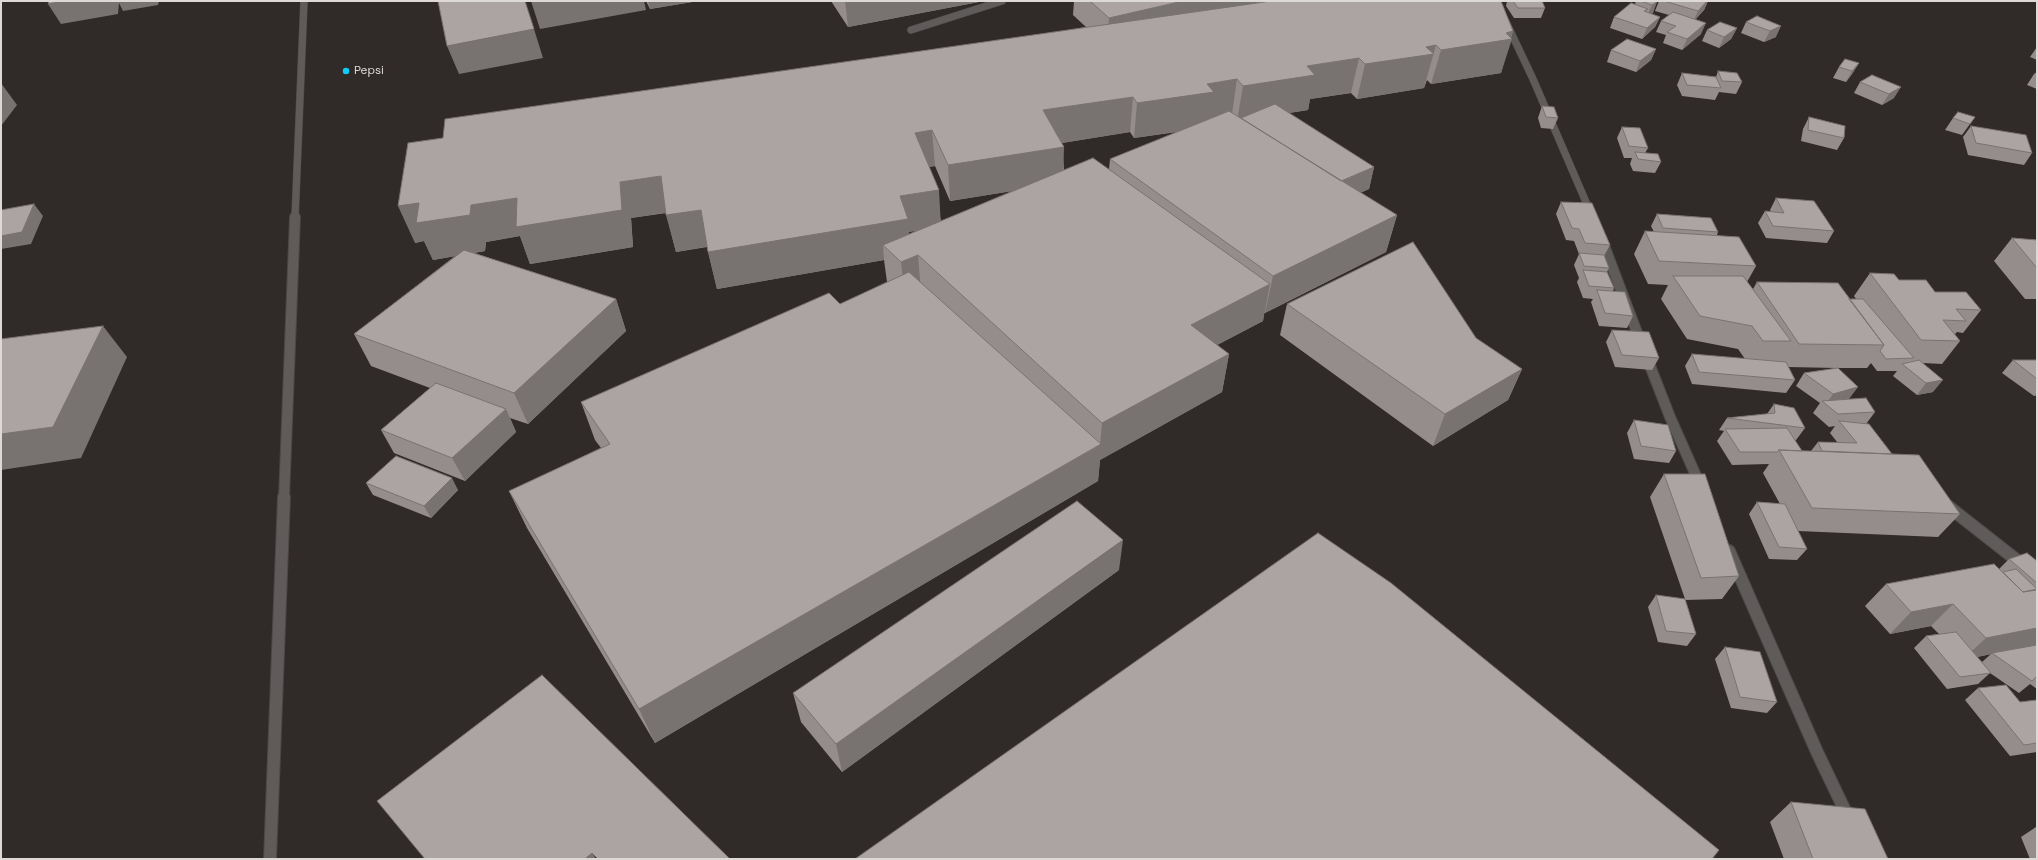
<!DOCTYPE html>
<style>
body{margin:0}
#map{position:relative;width:2038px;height:860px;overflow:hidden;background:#302a28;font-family:"DM Sans",sans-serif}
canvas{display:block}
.frame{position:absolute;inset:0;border:2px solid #ddd9d7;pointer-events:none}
</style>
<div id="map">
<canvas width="2038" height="860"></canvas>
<div class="frame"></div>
</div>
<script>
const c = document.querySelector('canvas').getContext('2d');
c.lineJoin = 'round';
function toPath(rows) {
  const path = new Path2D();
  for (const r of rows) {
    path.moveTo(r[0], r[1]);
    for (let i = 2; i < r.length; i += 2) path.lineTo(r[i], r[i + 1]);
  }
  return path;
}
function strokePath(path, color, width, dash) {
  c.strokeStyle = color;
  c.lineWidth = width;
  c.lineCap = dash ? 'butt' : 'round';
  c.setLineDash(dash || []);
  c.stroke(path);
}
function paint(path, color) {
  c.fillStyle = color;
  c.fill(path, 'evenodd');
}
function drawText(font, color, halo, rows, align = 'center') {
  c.font = font + ' "DM Sans",sans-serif';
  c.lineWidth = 4;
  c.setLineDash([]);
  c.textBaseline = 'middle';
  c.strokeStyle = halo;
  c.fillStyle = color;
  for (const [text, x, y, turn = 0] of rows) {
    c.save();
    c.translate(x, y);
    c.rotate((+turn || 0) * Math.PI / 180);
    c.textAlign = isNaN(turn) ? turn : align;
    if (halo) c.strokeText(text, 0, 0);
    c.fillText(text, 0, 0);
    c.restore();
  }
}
const service = toPath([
 [911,30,1002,1]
]);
const minorFar2 = toPath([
 [1506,22,1533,79,1592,216],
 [295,218,304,1]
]);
const minorFar1 = toPath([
 [1602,240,1641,343],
 [1647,358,1670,417,1701,487],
 [284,498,295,217]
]);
const minor = toPath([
 [1949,507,2037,576],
 [1729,551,1817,752,1849,819],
 [270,859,284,497]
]);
const wall = toPath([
 [646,1,698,1,650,9],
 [831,1,984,1,848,27],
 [1074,1,1501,1,1513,31,1501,73,1431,84,1427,80,1424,88,1357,99,1351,93,1310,99,1308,110,1289,113,1374,167,1369,189,1360,193,1397,215,1386,252,1265,313,1264,313,1263,321,1217,345,1229,354,1222,392,1100,460,1098,481,655,743,527,528,509,491,601,448,595,440,581,402,840,304,887,282,884,260,717,289,707,247,676,252,666,213,631,218,633,247,530,264,520,236,486,242,485,251,474,253,616,299,626,331,528,424,510,418,516,432,465,481,394,453,381,430,430,388,371,366,354,334,455,256,433,260,424,241,415,243,443,138,1086,27,1073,15],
 [1130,132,1134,138,1177,132,1110,159,1109,169,1064,170,1062,143],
 [935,166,950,201,1012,191,941,221,929,167],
 [917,230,909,234,909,232],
 [1507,1,1542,1,1545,8,1541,18,1514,18,1506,6],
 [1636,1,1654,1,1653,13,1651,14,1660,17,1655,27,1642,39,1610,28,1614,17,1635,4],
 [1659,1,1708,1,1704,10,1695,20,1701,34,1682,50,1663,43,1666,35,1656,32,1661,21,1669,15,1655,11],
 [1757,16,1776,37,1764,42,1741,33,1746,22],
 [1737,28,1731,39,1719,48,1702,41,1707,30],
 [2037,47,2037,60,2030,57],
 [1656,49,1651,60,1636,72,1607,62,1611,50],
 [1859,63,1852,74,1846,82,1833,78,1839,67],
 [1718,71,1742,82,1736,94,1719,92,1715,100,1682,96,1677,85,1682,73,1716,77],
 [2037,72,2037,89,2027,85,2034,74],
 [1872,75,1894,98,1882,105,1854,93,1860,82],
 [1542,106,1558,118,1553,129,1541,128,1538,118],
 [1809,117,1844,138,1837,150,1801,141,1803,129],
 [1975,117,1962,135,1945,130,1953,118],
 [1971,126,2032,153,2024,165,1968,155,1963,137],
 [1622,127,1648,148,1645,153,1661,162,1655,173,1633,171,1630,164,1632,158,1624,158,1617,138],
 [1776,198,1834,231,1827,243,1766,238,1758,223,1765,211,1771,212,1770,210],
 [1561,202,1610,245,1604,256,1609,268,1607,272,1614,288,1613,291,1633,316,1627,328,1599,326,1591,302,1593,299,1583,298,1577,282,1579,278,1574,265,1579,254,1574,241,1566,240,1556,214],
 [1657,214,1718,232,1717,235,1756,266,1747,282,1753,289,1757,282,1849,299,1856,299,1854,296,1870,273,1899,280,1935,292,1981,310,1963,333,1957,332,1955,334,1960,341,1942,364,1923,363,1933,392,1917,395,1893,376,1897,371,1877,371,1871,363,1867,368,1838,368,1849,399,1875,412,1866,424,1892,454,1960,514,1938,537,1798,531,1807,549,1797,560,1769,559,1749,514,1757,502,1780,504,1763,473,1769,464,1732,465,1717,441,1724,431,1719,430,1727,418,1767,414,1774,404,1805,428,1796,440,1795,440,1802,451,1811,451,1818,442,1837,442,1830,433,1835,426,1829,427,1813,413,1820,403,1796,386,1804,373,1837,368,1788,367,1795,380,1786,393,1692,384,1685,366,1692,354,1745,359,1738,349,1687,339,1661,299,1668,285,1648,284,1634,254,1645,231,1654,232,1651,226],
 [2012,238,2037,240,2037,299,2025,299,1994,261],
 [1287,304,1522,369,1508,400,1433,446,1280,335],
 [1612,330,1659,358,1652,370,1615,367,1606,342],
 [2013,360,2037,360,2037,396,2034,396,2002,373],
 [1634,420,1676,451,1669,463,1634,459,1627,433],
 [1664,474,1739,576,1722,599,1685,600,1696,634,1687,646,1658,642,1648,607,1656,595,1685,599,1650,497],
 [366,483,458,490,431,518,373,495],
 [2009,559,2037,561,2037,689,2030,684,2019,693,1990,673,1978,684,1947,689,1914,648,1926,636,1939,634,1931,626,1890,634,1865,606,1886,584,1999,569],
 [1991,654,1982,662,1977,657],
 [1119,570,842,772,801,722,793,693],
 [1725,647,1777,702,1767,713,1731,708,1715,659],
 [1978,688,2020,702,2037,700,2037,752,2010,756,1965,700],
 [1791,802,1888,859,1784,859,1770,822],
 [2036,827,2037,827,2037,859,2030,859,2021,837]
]);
const shadedWall = toPath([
 [63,1,159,1,158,5,123,11,119,3,118,14,61,24,48,4],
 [531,1,644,1,646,10,540,29],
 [648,1,698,1,650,9],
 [845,1,984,1,848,27],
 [1183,1,1299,1,1107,46,1109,18],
 [1707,1,1708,1,1704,10,1693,22,1698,11],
 [1657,2,1653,13,1647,16,1652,5],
 [1660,17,1655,27,1642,39,1647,28],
 [1706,23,1701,34,1682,50,1687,39],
 [1781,26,1776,37,1764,42,1770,31],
 [1737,28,1731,39,1719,48,1724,37],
 [534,29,543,58,459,74,447,46],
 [1513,31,1510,39,1512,39,1501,73,1431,84,1441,50],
 [1436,45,1424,88,1357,99,1365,64,1426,47],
 [1656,49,1651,60,1636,72,1640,61],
 [1359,58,1351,93,1310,99,1308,110,1237,121,1243,86,1307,66],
 [1859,63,1852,74,1846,82,1852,71],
 [1237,79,1232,114,1210,118,1209,127,1134,138,1137,103,1207,84],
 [1,83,17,105,1,126],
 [1901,87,1894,98,1882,105,1889,94],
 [1133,97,1130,132,1043,146,1043,110],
 [932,130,935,166,917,169,915,133],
 [1064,147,1063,183,950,201,948,165],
 [1374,167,1369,189,1334,204,1340,182],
 [661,176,670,212,631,218,633,247,530,264,520,236,486,242,485,251,433,260,424,241,415,243,398,206,419,203,471,205],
 [939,190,941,227,909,232,911,255,883,245,884,260,717,289,708,252,900,196],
 [34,204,43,216,31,244,1,249,1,236],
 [701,210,710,246,676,252,666,215],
 [1397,215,1386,252,1265,313,1273,276],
 [918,255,921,292,905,299,901,262],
 [1270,284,1263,321,1185,362,1191,325],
 [616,299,626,331,528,424,514,393],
 [103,326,127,357,81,458,1,470,1,434],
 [1229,354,1222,392,1100,460,1098,481,655,743,639,709,1100,445,1102,423],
 [1522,369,1508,400,1433,446,1445,414],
 [1943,380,1933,392,1917,395,1926,383],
 [1858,387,1849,399,1826,404,1833,394],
 [2037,393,2037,396,2034,396],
 [506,409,516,432,465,481,452,458],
 [452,478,458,490,431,518,424,506],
 [1123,540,1119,570,842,772,836,744],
 [1953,604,1931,626,1890,634,1911,612],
 [2037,628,2037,645,1962,660,1986,638],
 [592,853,596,859,585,859]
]);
const building = toPath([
 [49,1,63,1,48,4,49,1],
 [438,1,525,1,534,29,447,46,438,1],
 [1090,1,1183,1,1109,18,1090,1],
 [1271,1,1501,1,1513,31,1506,33,1512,39,1441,50,1436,45,1426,47,1434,54,1365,64,1359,58,1307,66,1315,75,1243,86,1237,79,1207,84,1214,92,1137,103,1133,97,1043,110,1064,147,948,165,932,130,915,133,939,190,900,196,908,219,708,252,701,210,666,215,661,176,620,182,622,210,516,227,517,198,471,205,470,215,416,223,419,203,398,206,408,143,443,138,445,119,1271,1],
 [1513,1,1542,1,1545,8,1518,8,1513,1],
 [1641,1,1654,1,1657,2,1652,5,1641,1],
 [1664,1,1707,1,1698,11,1664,1],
 [1631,3,1648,9,1644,11,1660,17,1647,28,1614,17,1631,3],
 [1673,12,1706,23,1687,39,1667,32,1676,26,1661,21,1673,12],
 [1757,16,1781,26,1770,31,1746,22,1757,16],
 [1720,22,1737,28,1724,37,1707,30,1720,22],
 [1627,39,1656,49,1640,61,1611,50,1627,39],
 [1845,59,1859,63,1852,71,1839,67,1845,59],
 [1718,71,1737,73,1742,82,1722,81,1718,71],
 [1682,73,1716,77,1721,88,1687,85,1682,73],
 [1872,75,1901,87,1889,94,1860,82,1872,75],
 [1275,104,1374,167,1341,181,1241,118,1275,104],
 [1542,106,1554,107,1558,118,1546,117,1542,106],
 [1229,111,1397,215,1273,276,1110,159,1229,111],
 [1958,112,1975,117,1970,124,1953,118,1958,112],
 [1809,117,1845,126,1844,138,1808,130,1809,117],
 [1971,126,2026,135,2032,153,1976,143,1971,126],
 [1622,127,1640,128,1648,148,1629,146,1622,127],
 [1635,152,1658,154,1661,162,1638,159,1635,152],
 [1093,158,1270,284,1191,325,1229,354,1102,423,918,255,901,262,883,245,1093,158],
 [1776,198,1814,201,1834,231,1773,226,1765,211,1784,213,1776,198],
 [1561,202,1592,203,1610,245,1585,243,1579,229,1572,228,1561,202],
 [34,204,22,232,1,236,1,210,34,204],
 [1657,214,1711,218,1718,232,1663,228,1657,214],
 [1645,231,1739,237,1756,266,1659,261,1645,231],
 [2012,238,2037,240,2037,268,2012,238],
 [1413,242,1476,338,1522,369,1445,414,1287,304,1413,242],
 [464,250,616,299,514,393,354,334,464,250],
 [1579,253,1604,255,1609,268,1584,266,1579,253],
 [1583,270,1607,272,1614,288,1589,286,1583,270],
 [909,272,1101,444,639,709,509,491,610,444,581,402,829,293,840,304,909,272],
 [1870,273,1894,274,1899,280,1926,280,1935,292,1966,292,1981,310,1956,309,1966,321,1943,320,1960,341,1921,340,1870,273],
 [1673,276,1743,276,1791,341,1763,341,1752,326,1700,316,1673,276],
 [1757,282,1838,283,1884,345,1799,344,1757,282],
 [1597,290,1625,292,1633,316,1605,313,1597,290],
 [1849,299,1863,299,1914,358,1886,359,1880,351,1884,345,1849,299],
 [103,326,53,427,1,434,1,339,103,326],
 [1612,330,1649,332,1659,358,1622,355,1612,330],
 [1692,354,1786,362,1795,380,1699,372,1692,354],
 [1919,360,1943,380,1926,383,1902,364,1919,360],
 [2013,360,2037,360,2037,379,2013,360],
 [1838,368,1858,387,1833,394,1804,373,1838,368],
 [436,383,506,409,452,458,381,430,436,383],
 [1866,398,1875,412,1838,414,1822,401,1866,398],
 [1774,404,1794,408,1805,428,1727,418,1775,413,1774,404],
 [1634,420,1668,425,1676,451,1641,446,1634,420],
 [1839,421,1869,424,1892,454,1822,451,1818,442,1857,443,1839,421],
 [1787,428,1802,451,1779,450,1777,452,1740,452,1725,429,1787,428],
 [1779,450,1919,455,1960,514,1812,508,1779,450],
 [396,456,452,478,424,506,366,483,396,456],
 [1664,474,1705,474,1739,576,1701,578,1664,474],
 [1077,501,1123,540,836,744,793,693,1077,501],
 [1757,502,1785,504,1807,549,1779,547,1757,502],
 [1318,533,1391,583,1719,850,1712,859,855,859,1318,533],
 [2027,553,2037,561,2037,583,2009,559,2027,553],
 [1994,564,2023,592,2037,590,2037,628,1986,638,1953,604,1911,612,1886,584,1994,564],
 [2016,569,2037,589,2023,592,2003,572,2016,569],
 [1656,595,1685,599,1696,634,1666,631,1656,595],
 [1956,632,1991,673,1960,677,1926,636,1956,632],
 [2037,645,2037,676,2032,681,1992,653,2037,645],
 [1725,647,1760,652,1777,702,1740,697,1725,647],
 [542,675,730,859,598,859,592,853,585,859,425,859,377,801,542,675],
 [2006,685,2020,702,2037,700,2037,743,2024,745,1978,688,2006,685],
 [1791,802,1865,809,1888,859,1813,859,1791,802]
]);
const markers = [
 [346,71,4,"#12cafb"]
];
const farPoinames = [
 ["Pepsi",354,71]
];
strokePath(service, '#4c4644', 8);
strokePath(minorFar2, '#4c4644', 8);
strokePath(minorFar1, '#4c4644', 12);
strokePath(minor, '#4c4644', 14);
strokePath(service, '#5e5b5a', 7);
strokePath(minorFar2, '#5e5b5a', 7);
strokePath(minorFar1, '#5e5b5a', 10);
strokePath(minor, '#5e5b5a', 12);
paint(wall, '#948d8b');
paint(shadedWall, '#787371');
paint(building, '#aca4a2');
strokePath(building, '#787371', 1);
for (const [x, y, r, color] of markers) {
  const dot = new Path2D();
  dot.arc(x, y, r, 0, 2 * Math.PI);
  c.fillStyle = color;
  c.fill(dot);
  strokePath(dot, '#302a28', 1.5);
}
drawText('12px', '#ddd9d7', '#302a28', farPoinames, 'left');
</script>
